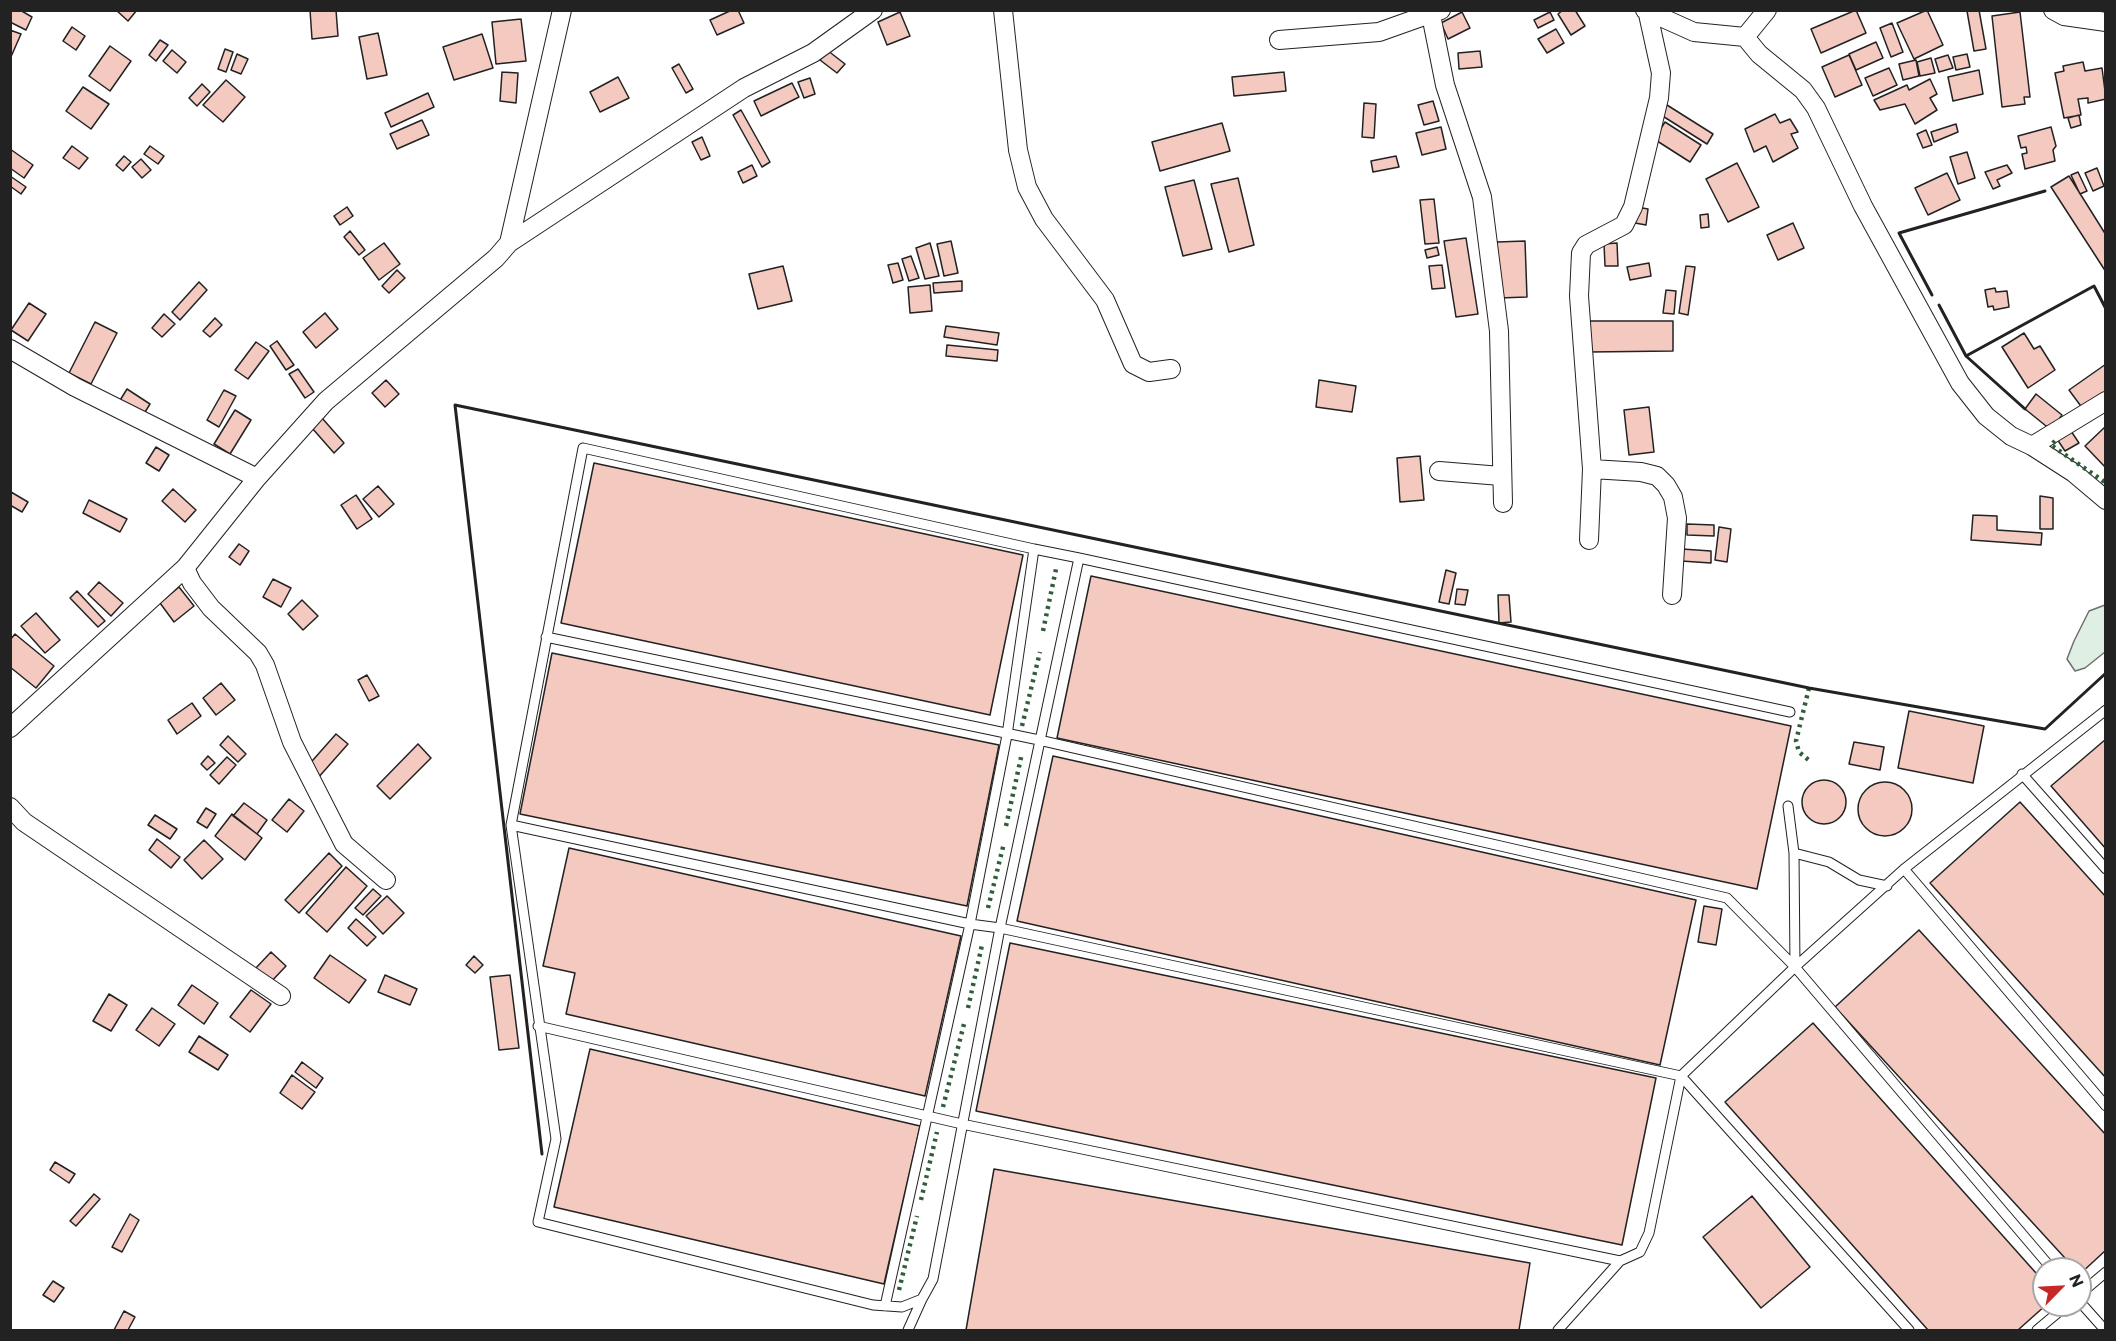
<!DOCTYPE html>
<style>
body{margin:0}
#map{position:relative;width:2116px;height:1341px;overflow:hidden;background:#fff;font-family:Commissioner,sans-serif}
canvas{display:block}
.frame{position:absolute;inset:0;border:12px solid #222;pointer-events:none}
.north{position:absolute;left:2032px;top:1257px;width:60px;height:60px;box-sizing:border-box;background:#fff;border:2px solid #a7a7a7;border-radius:50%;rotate:66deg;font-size:16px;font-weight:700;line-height:24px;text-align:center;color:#222}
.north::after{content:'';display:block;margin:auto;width:21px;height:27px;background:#c62828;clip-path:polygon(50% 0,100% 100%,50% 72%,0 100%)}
</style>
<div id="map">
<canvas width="2116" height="1341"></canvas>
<div class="frame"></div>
<div class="north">N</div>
</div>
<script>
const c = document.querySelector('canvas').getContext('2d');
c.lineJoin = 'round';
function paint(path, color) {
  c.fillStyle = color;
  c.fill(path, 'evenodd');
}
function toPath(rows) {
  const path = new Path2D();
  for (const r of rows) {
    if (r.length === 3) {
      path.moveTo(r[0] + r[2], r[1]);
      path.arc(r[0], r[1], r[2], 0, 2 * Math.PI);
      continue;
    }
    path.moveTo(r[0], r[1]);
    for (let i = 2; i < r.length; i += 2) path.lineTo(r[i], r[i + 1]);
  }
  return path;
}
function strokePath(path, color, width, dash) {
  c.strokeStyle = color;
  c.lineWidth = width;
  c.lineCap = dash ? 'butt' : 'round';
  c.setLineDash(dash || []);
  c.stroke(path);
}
const green = toPath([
 [2105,605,2105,652,2085,668,2075,671,2067,659,2074,641,2089,611,2105,605]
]);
const building = toPath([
 [10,10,20,10,32,17,26,30,10,22,10,10],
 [116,10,137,10,128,21,116,10],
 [310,10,336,10,338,36,312,39,310,10],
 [732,10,738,10,744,23,717,35,710,20,732,10],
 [1563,10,1575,10,1585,26,1571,35,1558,14,1563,10],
 [1856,10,1866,33,1821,53,1811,29,1856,10],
 [1927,10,1943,45,1914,59,1897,23,1927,10],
 [1979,10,1986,49,1974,51,1967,11,1979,10],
 [900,12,910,36,887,45,878,22,900,12],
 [1462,12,1470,28,1448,39,1441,23,1462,12],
 [1550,12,1554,20,1538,28,1534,20,1550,12],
 [2020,12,2030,97,2024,97,2025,104,2002,107,1992,16,2020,12],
 [521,19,526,61,496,64,492,22,521,19],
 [1892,23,1903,52,1891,57,1880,28,1892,23],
 [72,27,85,36,76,50,63,41,72,27],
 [1556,29,1564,43,1547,53,1538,39,1556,29],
 [10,30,21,34,10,59,10,30],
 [378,33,387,75,367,79,359,37,378,33],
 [482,34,493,68,454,80,443,47,482,34],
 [160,40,168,45,156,61,149,55,160,40],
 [1876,42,1883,58,1856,70,1849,54,1876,42],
 [110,46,131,61,110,91,89,76,110,46],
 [225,49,233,52,226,72,218,69,225,49],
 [172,50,186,62,177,73,163,61,172,50],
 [827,50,845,64,837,73,820,60,827,50],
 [1480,51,1482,67,1459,69,1458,53,1480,51],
 [237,54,248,59,241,74,231,70,237,54],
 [1967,54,1970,67,1956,70,1953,57,1967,54],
 [1849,55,1862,85,1835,97,1822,67,1849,55],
 [1948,55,1953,68,1939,72,1935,59,1948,55],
 [1931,58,1935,73,1920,76,1917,62,1931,58],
 [1916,60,1919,76,1903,80,1899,64,1916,60],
 [2083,62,2085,71,2102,68,2106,99,2088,103,2088,98,2078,99,2081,115,2064,118,2055,73,2064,71,2063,66,2083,62],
 [679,64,693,89,686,93,672,68,679,64],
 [1889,68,1897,85,1873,96,1865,78,1889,68],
 [1979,70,1983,94,1953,101,1948,77,1979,70],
 [502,72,518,73,516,103,500,101,502,72],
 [1284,72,1286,91,1234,96,1232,77,1284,72],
 [618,77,629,98,600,112,590,92,618,77],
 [810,78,815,94,804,98,798,82,810,78],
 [1930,79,1937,94,1930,98,1937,110,1915,124,1905,104,1880,110,1874,100,1907,85,1909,90,1930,79],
 [226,80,245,97,223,122,203,105,226,80],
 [792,83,799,97,761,116,754,101,792,83],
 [202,84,210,92,197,106,189,98,202,84],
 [83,87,109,104,91,129,66,111,83,87],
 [428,93,434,107,391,127,385,113,428,93],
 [1433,101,1439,121,1424,125,1418,105,1433,101],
 [1364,103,1376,104,1374,138,1362,137,1364,103],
 [1667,105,1713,134,1707,144,1661,115,1667,105],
 [741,110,770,162,762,167,733,115,741,110],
 [1775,114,1780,123,1790,119,1798,132,1791,134,1798,148,1773,162,1766,146,1754,152,1745,129,1775,114],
 [2079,115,2081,125,2071,128,2068,118,2079,115],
 [422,120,429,135,397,149,390,134,422,120],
 [1665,122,1701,145,1690,162,1654,139,1665,122],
 [1222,123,1230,151,1160,171,1152,142,1222,123],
 [1956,124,1958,132,1934,142,1931,132,1956,124],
 [1441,127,1446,149,1422,155,1416,133,1441,127],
 [2051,127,2056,146,2053,150,2055,161,2025,169,2022,154,2027,153,2026,147,2021,148,2018,136,2051,127],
 [1926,130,1932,145,1923,148,1917,134,1926,130],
 [702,137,710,156,701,160,692,142,702,137],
 [72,146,88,158,79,169,63,158,72,146],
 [150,146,164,156,158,164,144,154,150,146],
 [10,149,33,165,24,178,10,168,10,149],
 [1967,152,1975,178,1958,184,1950,157,1967,152],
 [124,156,131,162,123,171,116,165,124,156],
 [1396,156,1399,167,1373,172,1371,161,1396,156],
 [141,159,151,170,142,178,132,167,141,159],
 [1737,163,1759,207,1728,222,1706,179,1737,163],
 [752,165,757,176,743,183,738,172,752,165],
 [2007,165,2012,173,1997,180,2000,186,1993,189,1985,172,2007,165],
 [2097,168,2104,186,2093,191,2085,173,2097,168],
 [2078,172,2087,191,2080,194,2071,175,2078,172],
 [1947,173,1960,200,1928,215,1915,188,1947,173],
 [10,176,26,187,21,194,10,186,10,176],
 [2069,176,2106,235,2106,272,2051,187,2069,176],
 [1238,178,1254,245,1229,252,1211,184,1238,178],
 [1194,180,1212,249,1183,256,1165,187,1194,180],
 [1434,199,1439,243,1425,244,1420,200,1434,199],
 [347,207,353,216,340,225,334,216,347,207],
 [1637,207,1648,209,1646,225,1635,223,1637,207],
 [1708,214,1709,227,1701,228,1700,215,1708,214],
 [1793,223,1804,248,1778,260,1767,235,1793,223],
 [350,231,365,250,359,255,344,237,350,231],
 [1466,238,1478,314,1456,317,1444,241,1466,238],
 [951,241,958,273,944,276,937,244,951,241],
 [1525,241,1527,297,1499,298,1497,242,1525,241],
 [384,243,400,264,379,280,363,258,384,243],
 [930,243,939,276,925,279,916,248,930,243],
 [1617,243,1618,266,1605,266,1604,244,1617,243],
 [1437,247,1439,255,1427,258,1425,250,1437,247],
 [911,256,919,278,909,281,902,259,911,256],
 [898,263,903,280,893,283,888,265,898,263],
 [1649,263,1651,276,1630,280,1627,267,1649,263],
 [1442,265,1445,288,1432,289,1429,266,1442,265],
 [783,266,792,301,758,309,749,274,783,266],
 [1686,266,1695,267,1688,315,1679,313,1686,266],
 [397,270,405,278,389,293,382,286,397,270],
 [962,281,962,291,934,293,933,283,962,281],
 [199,282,207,290,180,320,172,312,199,282],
 [930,285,932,311,910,313,908,287,930,285],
 [1995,288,1996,292,2007,291,2009,307,1994,310,1993,306,1988,307,1985,290,1995,288],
 [1666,290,1676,291,1674,314,1663,313,1666,290],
 [29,303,46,314,28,341,11,330,29,303],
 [325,313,338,329,316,348,303,332,325,313],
 [164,314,175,324,162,337,152,328,164,314],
 [215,318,222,325,210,337,203,331,215,318],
 [1589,321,1673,321,1673,351,1589,352,1589,321],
 [95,322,117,333,91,384,69,373,95,322],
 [946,326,999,333,997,345,944,337,946,326],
 [2024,333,2034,349,2040,346,2055,370,2028,388,2002,347,2024,333],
 [277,341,294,365,286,370,270,346,277,341],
 [256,342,269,351,248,379,235,370,256,342],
 [947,345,998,350,997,361,946,356,947,345],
 [2106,364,2106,392,2083,409,2069,390,2106,364],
 [298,369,314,392,305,398,289,374,298,369],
 [386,380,399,394,385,407,372,393,386,380],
 [1319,380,1356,386,1352,412,1316,407,1319,380],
 [127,389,150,404,142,417,119,402,127,389],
 [224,390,236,396,219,427,207,420,224,390],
 [2036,394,2062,415,2051,430,2025,409,2036,394],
 [1649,407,1654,452,1629,455,1624,410,1649,407],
 [235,410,251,420,230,454,214,444,235,410],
 [322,418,344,443,334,453,312,428,322,418],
 [2106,426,2106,468,2085,446,2106,426],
 [2071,431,2079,443,2065,451,2057,439,2071,431],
 [156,447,169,455,159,471,146,463,156,447],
 [1420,456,1424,500,1400,502,1397,458,1420,456],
 [594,463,1023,555,990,715,561,623,594,463],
 [378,486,394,504,379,517,363,499,378,486],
 [173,489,196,510,185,522,162,501,173,489],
 [11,492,28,502,22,512,10,505,11,492],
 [356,495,372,519,357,529,341,505,356,495],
 [2040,496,2053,498,2053,529,2040,529,2040,496],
 [89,500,127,519,120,532,83,513,89,500],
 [1973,515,1997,516,1997,530,2042,533,2041,545,1971,540,1973,515],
 [1687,524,1714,525,1714,536,1687,535,1687,524],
 [1719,527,1731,529,1727,562,1715,560,1719,527],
 [239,544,249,551,240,565,229,557,239,544],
 [1682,549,1711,551,1711,563,1681,561,1682,549],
 [1446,570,1456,573,1449,604,1439,602,1446,570],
 [1091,576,1791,726,1757,889,1057,738,1091,576],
 [273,579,291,588,281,607,263,597,273,579],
 [99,582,123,603,111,616,88,594,99,582],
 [179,587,194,606,174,622,160,603,179,587],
 [1457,589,1468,590,1465,605,1455,604,1457,589],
 [77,591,105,621,98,627,70,598,77,591],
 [1498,595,1509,595,1511,622,1499,623,1498,595],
 [302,600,318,616,303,630,288,614,302,600],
 [36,613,60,640,45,653,21,626,36,613],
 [15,634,54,666,36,688,10,667,10,640,15,634],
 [552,653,999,745,967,906,520,814,552,653],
 [367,675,379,696,369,701,358,680,367,675],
 [221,683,235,700,216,715,203,698,221,683],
 [192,703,201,716,177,734,168,720,192,703],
 [1909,711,1984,726,1973,783,1898,768,1909,711],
 [336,734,348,744,317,779,305,769,336,734],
 [228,736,246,754,238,762,220,745,228,736],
 [2106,739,2106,849,2051,786,2106,739],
 [1854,742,1884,747,1880,770,1849,764,1854,742],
 [418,744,431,758,390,799,377,786,418,744],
 [208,756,215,763,207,770,201,764,208,756],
 [1053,756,1696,900,1660,1065,1017,921,1053,756],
 [227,757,236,765,219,784,210,775,227,757],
 [1824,802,22],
 [1885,809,27],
 [289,799,304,811,287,832,272,820,289,799],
 [2020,802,2106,897,2106,1078,1930,883,2020,802],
 [244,803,267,820,257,834,233,816,244,803],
 [206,808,216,814,207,828,197,822,206,808],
 [232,814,262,838,245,860,215,836,232,814],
 [155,815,177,829,170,839,148,825,155,815],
 [157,839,180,857,171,868,149,850,157,839],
 [204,840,223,859,202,879,184,860,204,840],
 [569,848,961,936,925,1096,566,1014,575,973,543,966,569,848],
 [329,853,342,866,299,913,285,900,329,853],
 [346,867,367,886,327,932,306,913,346,867],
 [373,889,381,896,363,915,355,908,373,889],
 [387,896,404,913,383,934,366,916,387,896],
 [1704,906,1722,909,1716,945,1698,942,1704,906],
 [356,919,376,937,367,946,348,928,356,919],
 [1919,930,2106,1135,2106,1250,2080,1274,2080,1269,2075,1269,1835,1007,1919,930],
 [1010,943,1656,1078,1622,1245,976,1111,1010,943],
 [271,952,286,966,269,984,254,970,271,952],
 [330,955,366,980,349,1003,314,978,330,955],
 [474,956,483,965,475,973,466,965,474,956],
 [385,975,417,989,410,1005,378,992,385,975],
 [510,975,519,1048,499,1050,490,977,510,975],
 [192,985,218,1003,204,1024,178,1005,192,985],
 [251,990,271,1004,250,1032,230,1017,251,990],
 [109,994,127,1005,111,1031,93,1021,109,994],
 [152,1008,175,1024,159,1046,136,1030,152,1008],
 [1813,1023,2044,1282,2044,1305,2046,1305,2018,1330,1928,1330,1725,1102,1813,1023],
 [199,1036,228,1055,218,1070,189,1052,199,1036],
 [590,1049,920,1126,884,1284,554,1207,590,1049],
 [302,1062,323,1078,316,1088,295,1072,302,1062],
 [292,1075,315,1092,302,1109,280,1093,292,1075],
 [55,1162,75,1174,69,1183,50,1170,55,1162],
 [994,1169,1530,1263,1519,1330,966,1330,994,1169],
 [94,1194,100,1199,76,1226,70,1221,94,1194],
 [1752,1196,1810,1267,1761,1308,1703,1237,1752,1196],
 [130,1214,139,1220,122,1252,112,1247,130,1214],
 [53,1281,64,1288,54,1302,43,1295,53,1281],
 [124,1311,135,1317,128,1330,114,1330,124,1311]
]);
const lane = toPath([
 [1079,558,1000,928,933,1279,922,1299,902,1307,873,1305,538,1222,556,1139,511,825,583,448,1034,549,1079,558,1790,712],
 [546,637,1039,740,1727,898,1795,967,1794,853,1788,806],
 [2022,774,2106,869],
 [511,825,970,924,1000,928,1681,1076,1909,1330],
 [1794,853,1829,862,1859,880,1887,886],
 [1904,869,2106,1106],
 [1795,967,2052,1269],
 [538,1026,962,1124,1620,1261,1640,1252,1649,1233,1681,1076,1795,967,1904,869,2106,710],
 [2080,1294,2106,1272],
 [2080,1302,2105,1330],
 [885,1306,970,924,1007,735,1034,549],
 [908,1330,922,1299],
 [1558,1330,1620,1261],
 [2037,1330,2067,1305]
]);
const street = toPath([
 [1003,10,1018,150,1027,187,1044,219,1105,300,1133,364,1149,372,1171,369],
 [1645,10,1694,32,1745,37,1759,54,1803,90,1816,108,1863,206,1960,383,1986,416,2011,436,2032,446,2074,473,2106,500],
 [2053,10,2064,16,2106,22],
 [1648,14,1661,73,1659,98,1633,207,1624,225,1586,245,1581,253,1579,296,1592,469,1641,472,1657,476,1666,485,1673,497,1677,518,1672,595],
 [1431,15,1445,85,1482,197,1499,331,1503,503],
 [1745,37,1767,10],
 [1279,40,1379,32,1441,10],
 [509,243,562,10],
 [10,349,75,387,257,478,326,401,496,258,509,243,744,88,813,53,873,10],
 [2032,446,2106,401],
 [1439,471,1501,476],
 [1589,540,1592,469],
 [185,568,192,583,211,608,258,653,265,665,292,742,344,844,386,880],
 [10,728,185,568,257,478],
 [10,807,24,822,281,996]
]);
const hedge = toPath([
 [2055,441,2051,445,2106,483],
 [1043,631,1056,569],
 [1809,688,1796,741,1799,752,1811,762],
 [1022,726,1040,652],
 [1006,826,1022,753],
 [988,908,1004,843],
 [968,1008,982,945],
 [943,1107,964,1024],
 [921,1200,937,1132],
 [899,1290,917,1216]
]);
const wall = toPath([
 [1932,295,1899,233,2045,191],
 [1939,305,1966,356],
 [2025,409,1966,356,2094,286,2106,309],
 [542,1154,455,405,1809,688,2045,729,2106,673]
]);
paint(green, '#e0efe3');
strokePath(green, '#6f6f6f', 1.5);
paint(building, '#f3c9c0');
strokePath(building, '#222', 1.5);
strokePath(lane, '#222', 11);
strokePath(street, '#222', 20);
strokePath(lane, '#fff', 9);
strokePath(street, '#fff', 18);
strokePath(hedge, '#2f5e38', 4.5, [3, 4.5]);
strokePath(wall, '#222', 3);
</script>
